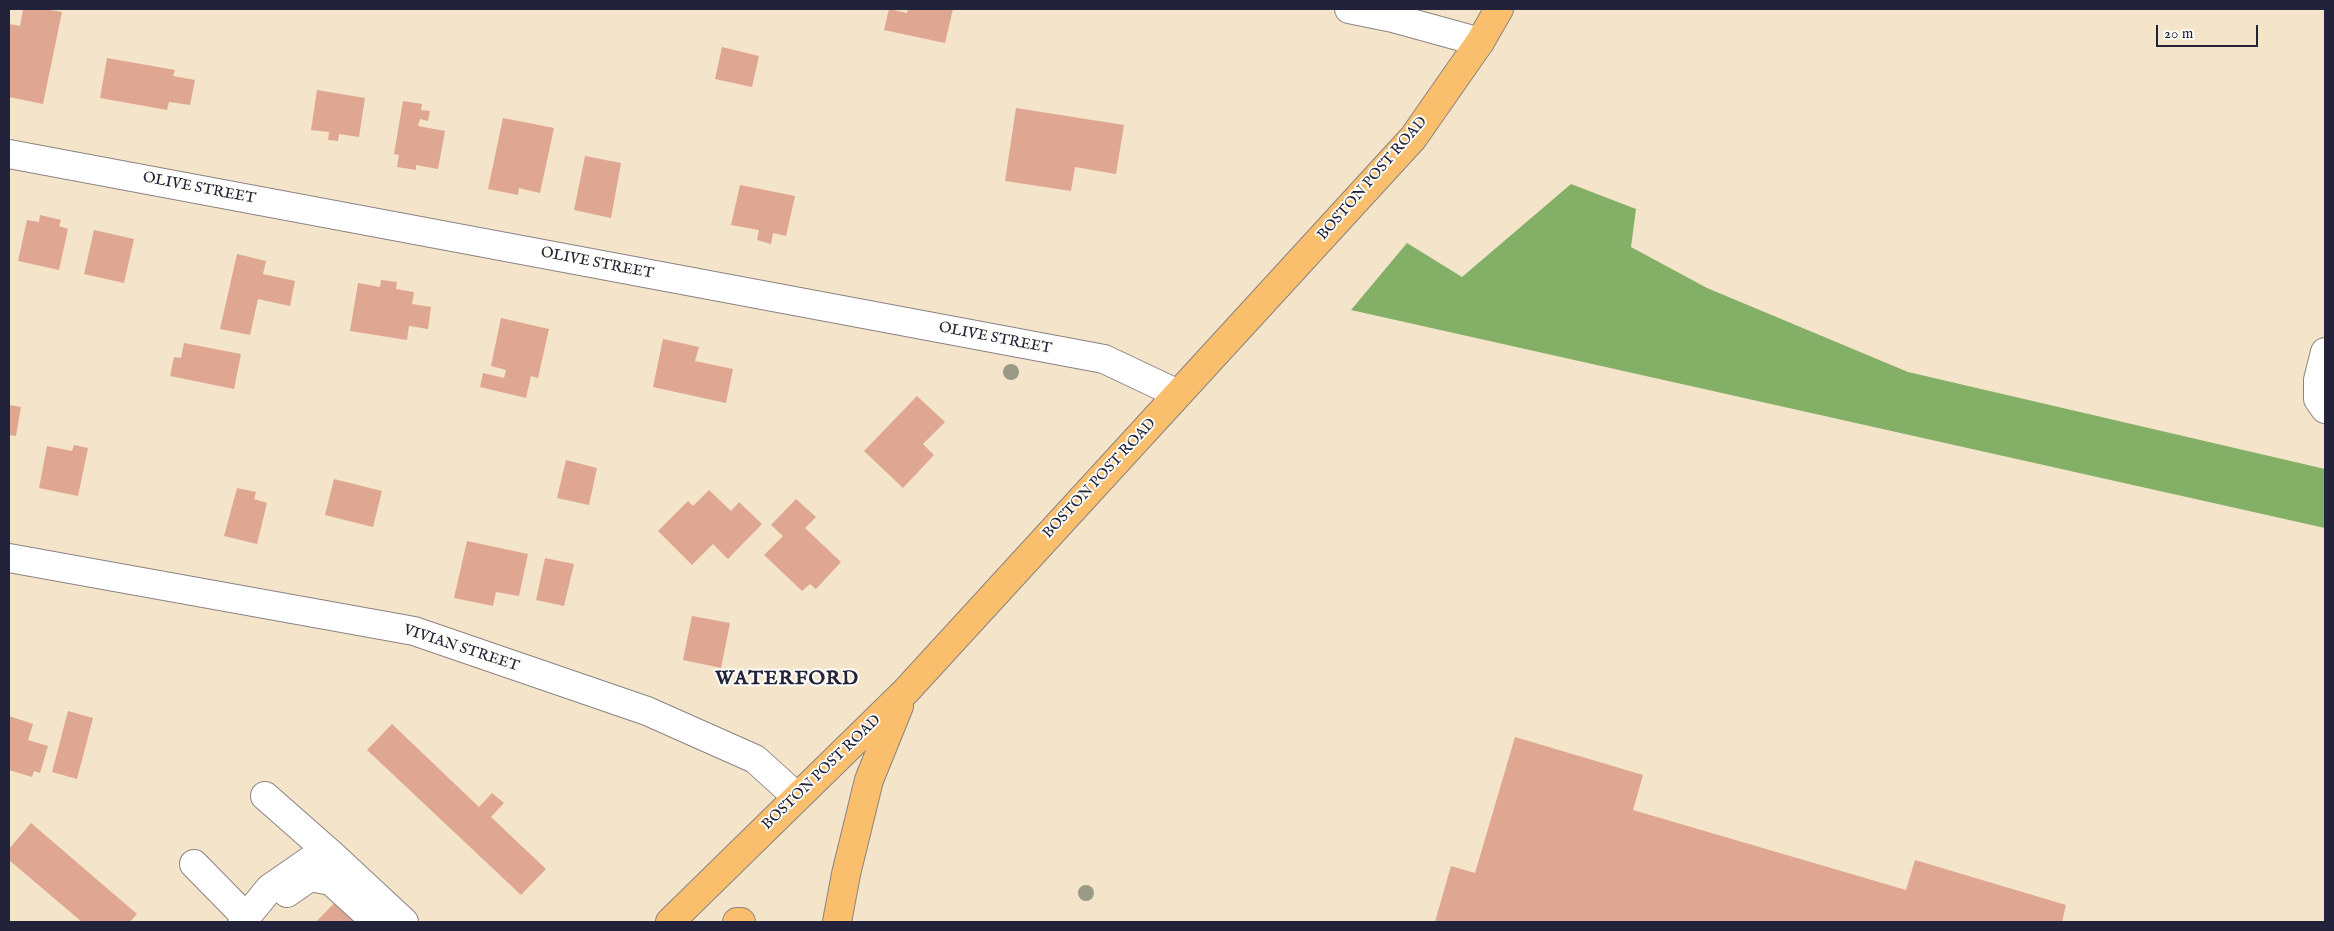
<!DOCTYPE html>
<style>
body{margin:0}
#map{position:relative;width:2334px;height:931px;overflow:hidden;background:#f4e4ca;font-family:"IM FELL English",serif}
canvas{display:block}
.frame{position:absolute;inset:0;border:10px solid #22223b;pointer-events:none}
.scale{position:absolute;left:2156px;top:25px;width:102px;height:22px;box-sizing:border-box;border:2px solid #22223b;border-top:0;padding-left:6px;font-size:15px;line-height:18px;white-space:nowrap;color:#22223b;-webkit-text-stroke:4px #fdfcf7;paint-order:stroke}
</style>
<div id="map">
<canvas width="2334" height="931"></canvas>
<div class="frame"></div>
<div class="scale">20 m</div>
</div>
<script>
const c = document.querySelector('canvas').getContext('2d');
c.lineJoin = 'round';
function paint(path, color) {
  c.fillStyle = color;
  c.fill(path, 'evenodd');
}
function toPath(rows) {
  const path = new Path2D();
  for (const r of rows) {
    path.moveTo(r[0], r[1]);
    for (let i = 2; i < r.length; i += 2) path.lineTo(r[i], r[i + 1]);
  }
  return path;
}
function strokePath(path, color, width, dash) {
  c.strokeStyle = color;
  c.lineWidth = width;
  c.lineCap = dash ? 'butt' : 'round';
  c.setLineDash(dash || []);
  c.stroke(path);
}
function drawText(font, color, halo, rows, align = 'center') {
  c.font = font + ' "IM FELL English",serif';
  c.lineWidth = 4;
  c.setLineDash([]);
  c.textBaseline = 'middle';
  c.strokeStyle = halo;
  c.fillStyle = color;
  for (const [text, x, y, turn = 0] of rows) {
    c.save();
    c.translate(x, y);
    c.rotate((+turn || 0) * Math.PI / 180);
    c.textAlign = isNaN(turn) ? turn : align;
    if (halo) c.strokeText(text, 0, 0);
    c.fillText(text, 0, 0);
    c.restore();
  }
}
const forest = toPath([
 [1571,184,1636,209,1631,247,1707,288,1908,372,2325,469,2325,528,1351,310,1407,243,1462,277]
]);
const building = toPath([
 [23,9,44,9,62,12,43,104,9,97,9,24,20,26],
 [889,9,907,13,908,9,953,9,945,43,884,30],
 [722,47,759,56,752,87,715,79],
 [107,58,175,70,173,76,195,80,190,105,169,102,167,110,100,98],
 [317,90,365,98,359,137,339,134,338,141,328,140,329,132,311,130],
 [403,101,422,104,421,110,430,111,428,121,420,119,418,126,445,131,438,169,416,165,416,170,397,167,399,155,394,154],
 [1016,108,1124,125,1116,174,1075,167,1071,191,1005,181],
 [503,118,554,128,540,193,519,188,518,195,488,189],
 [585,156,621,163,611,218,574,210],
 [740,185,795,196,786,236,773,233,771,244,757,240,759,230,731,225],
 [40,215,61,220,59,226,68,229,59,270,18,261,27,220,39,222],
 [94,230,134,239,124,283,84,274],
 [237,254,266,261,263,274,295,281,290,306,258,299,250,335,220,329],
 [381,280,397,282,396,289,414,292,412,304,431,307,428,329,409,326,407,340,350,331,358,283,380,287],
 [501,318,549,329,538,378,531,376,526,398,480,387,483,373,504,378,506,370,491,366],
 [663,339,699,347,695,361,733,369,726,403,653,387],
 [184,343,241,354,234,389,170,376,174,357,181,358],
 [917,396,945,422,923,444,934,455,903,488,864,451],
 [9,405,21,407,16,436,9,435],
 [74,445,88,448,78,496,39,488,47,446,72,451],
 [566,460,597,468,589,505,557,498],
 [334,479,382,491,373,527,325,515],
 [237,488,256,492,254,499,267,503,257,544,224,536],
 [709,490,731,511,739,502,762,524,728,559,713,544,692,565,658,531,688,501,693,506],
 [796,499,816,517,805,528,841,562,816,589,810,584,802,591,764,555,783,536,771,525],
 [467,541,528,554,519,596,496,592,493,606,454,598],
 [545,558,574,564,564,606,536,600],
 [692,616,730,623,721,668,683,660],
 [68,711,93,718,77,779,52,772],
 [9,716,33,724,28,740,48,746,40,773,34,771,32,777,9,770],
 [392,724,479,807,492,793,504,803,491,817,546,869,521,895,367,750],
 [1515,737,1643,775,1633,810,1906,890,1915,860,2066,905,2062,922,1435,922,1451,866,1475,873],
 [31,823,137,914,130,922,82,922,9,860,9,849],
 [338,899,363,922,316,922]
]);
const minor = toPath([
 [1349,9,1393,18,1480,42],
 [9,154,1104,359,1178,394],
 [2325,352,2318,380,2318,399,2325,409],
 [9,558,414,631,647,711,755,759,797,797],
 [265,796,332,855],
 [194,864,246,917],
 [287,893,310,877,331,881,376,922],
 [242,922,270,888,312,859,332,855,404,922]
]);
const major = toPath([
 [670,922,906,691,1413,138,1480,42,1499,9],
 [737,922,741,922],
 [837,922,846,874,869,780,899,706]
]);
const trees = [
 [1011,372],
 [1086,893]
];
const streetNames = [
 ["BOSTON POST ROAD",1373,179,-49],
 ["OLIVE STREET",199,189,11],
 ["OLIVE STREET",597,264,11],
 ["OLIVE STREET",995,339,11],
 ["BOSTON POST ROAD",1100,479,-47],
 ["VIVIAN STREET",461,649,18],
 ["BOSTON POST ROAD",822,773,-44]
];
const districtNames = [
 ["WATERFORD",787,680]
];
paint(forest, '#84af67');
paint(building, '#dfa791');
strokePath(minor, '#8b8382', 30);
strokePath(major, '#8b8382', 30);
strokePath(minor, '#fff', 28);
strokePath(major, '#f9bf6d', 28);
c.fillStyle = '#9a9a87';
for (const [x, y] of trees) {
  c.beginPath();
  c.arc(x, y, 8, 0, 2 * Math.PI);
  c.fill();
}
drawText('15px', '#22223b', '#fdfcf7', streetNames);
c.letterSpacing = '1px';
drawText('bold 20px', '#22223b', '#fdfcf7', districtNames);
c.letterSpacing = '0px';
</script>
